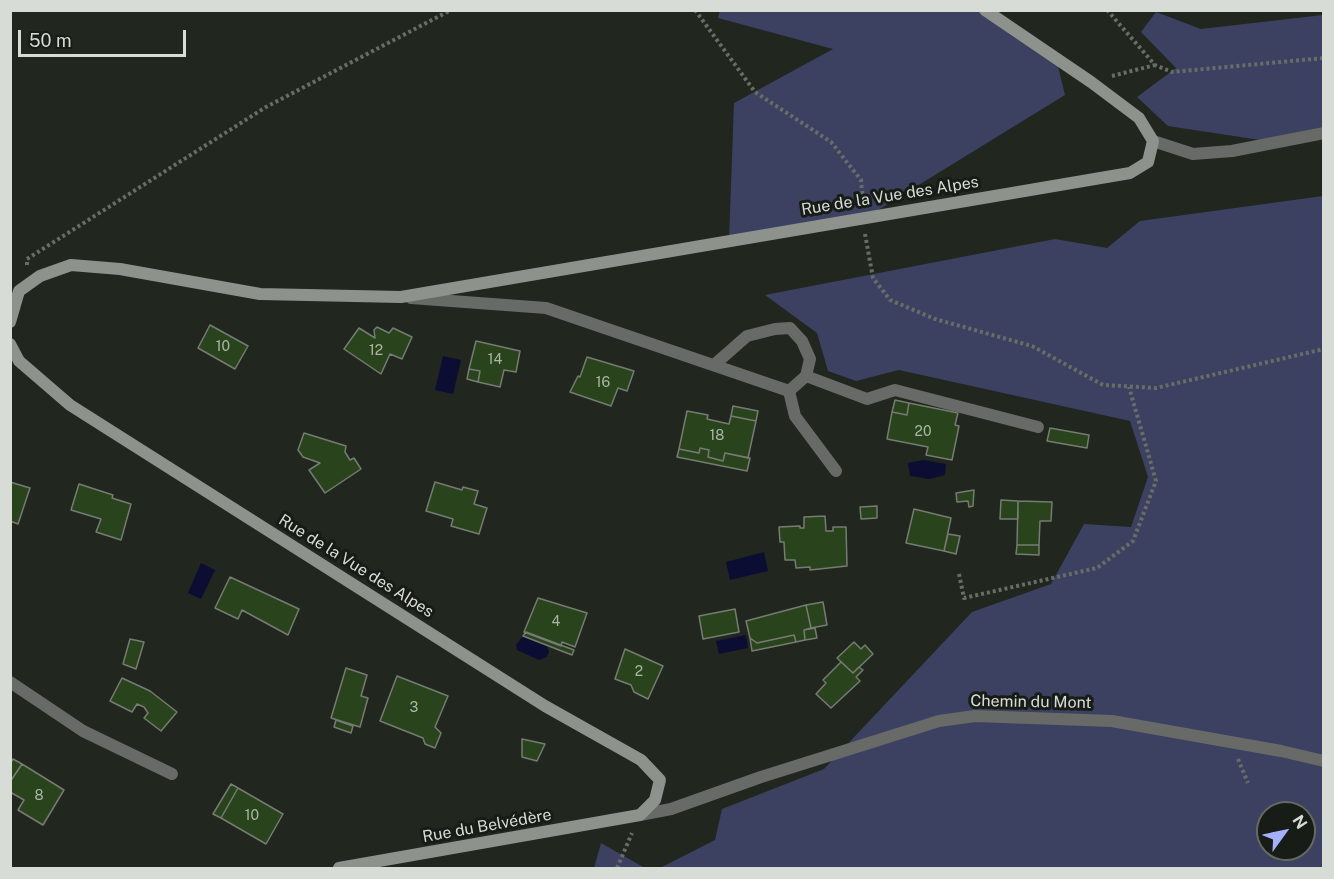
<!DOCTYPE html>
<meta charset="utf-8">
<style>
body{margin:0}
#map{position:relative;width:1334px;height:879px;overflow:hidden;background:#21261f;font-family:"Public Sans",sans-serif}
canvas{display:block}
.frame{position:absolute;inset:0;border:12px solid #d8dcd7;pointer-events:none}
.north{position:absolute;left:1256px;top:801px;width:60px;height:60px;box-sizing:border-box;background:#181c16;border:2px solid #656963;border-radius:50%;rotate:57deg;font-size:16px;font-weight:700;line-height:24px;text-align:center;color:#d8dcd7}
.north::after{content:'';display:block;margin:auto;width:21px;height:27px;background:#a5b1fc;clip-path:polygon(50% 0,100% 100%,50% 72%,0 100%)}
.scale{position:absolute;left:18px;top:30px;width:168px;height:27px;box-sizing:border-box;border:3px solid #d8dcd7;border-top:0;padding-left:8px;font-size:18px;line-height:21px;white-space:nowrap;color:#d8dcd7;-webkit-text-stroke:4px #181c16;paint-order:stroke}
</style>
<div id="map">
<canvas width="1334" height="879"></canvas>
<div class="frame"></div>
<div class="north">N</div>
<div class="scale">50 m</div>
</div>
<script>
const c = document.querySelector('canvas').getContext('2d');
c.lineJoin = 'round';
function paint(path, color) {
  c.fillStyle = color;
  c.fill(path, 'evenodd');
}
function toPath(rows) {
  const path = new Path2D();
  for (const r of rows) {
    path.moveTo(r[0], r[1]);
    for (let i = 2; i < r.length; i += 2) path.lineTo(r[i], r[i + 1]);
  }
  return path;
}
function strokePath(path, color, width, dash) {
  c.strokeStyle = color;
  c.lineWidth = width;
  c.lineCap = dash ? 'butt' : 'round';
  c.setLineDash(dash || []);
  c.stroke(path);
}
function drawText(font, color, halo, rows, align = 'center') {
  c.font = font + ' "Public Sans",sans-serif';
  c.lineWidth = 6;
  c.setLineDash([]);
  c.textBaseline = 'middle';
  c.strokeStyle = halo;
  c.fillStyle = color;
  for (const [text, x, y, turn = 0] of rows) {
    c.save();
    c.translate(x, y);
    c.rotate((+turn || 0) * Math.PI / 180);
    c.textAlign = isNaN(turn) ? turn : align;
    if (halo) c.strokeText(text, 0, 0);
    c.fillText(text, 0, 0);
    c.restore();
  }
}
const green = toPath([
 [720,10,985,11,1056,58,1065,95,865,218,729,240,734,103,833,49,718,18],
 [1156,12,1201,29,1323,15,1323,127,1260,140,1168,126,1137,97,1176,68,1141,32],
 [1323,196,1323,868,660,868,715,840,722,809,824,769,972,612,1051,584,1084,524,1131,527,1148,477,1130,421,899,370,856,381,828,371,817,333,765,295,1055,239,1107,248,1140,221],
 [1268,813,1304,813,1304,849,1268,849],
 [601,843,645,868,594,868]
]);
const water = toPath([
 [443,356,461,360,453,394,435,390],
 [923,460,946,464,945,475,929,479,910,476,908,463],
 [764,552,768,571,730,580,726,562],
 [201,563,215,570,201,599,188,593],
 [746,635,748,648,719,654,716,641],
 [523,636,546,645,549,651,547,657,539,660,517,650,516,645]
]);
const building = toPath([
 [210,325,248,346,235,369,198,348,210,325],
 [377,327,389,333,393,328,412,337,402,359,390,354,381,374,344,349,359,328,375,338,374,330,377,327],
 [476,341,520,351,516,372,504,370,500,387,478,382,480,371,469,369,476,341],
 [587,357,634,371,627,391,618,388,611,406,570,392,578,376,580,377,587,357],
 [469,369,480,371,478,382,467,379,469,369],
 [895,400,909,403,907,415,892,412,895,400],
 [909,403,958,413,955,425,959,426,952,460,926,455,928,447,887,439,892,412,907,415,909,403],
 [733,406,758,411,756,421,731,416,733,406],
 [687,411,708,415,707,419,729,424,731,416,756,421,748,458,725,453,723,461,708,457,709,450,700,448,699,453,679,449,687,411],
 [1050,428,1089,435,1087,448,1047,441,1050,428],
 [304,433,346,446,345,452,350,460,354,458,361,469,325,493,309,470,320,463,303,457,298,450,304,433],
 [700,448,709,450,708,457,723,461,725,453,750,458,747,471,677,457,679,449,699,453,700,448],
 [10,482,30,488,18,524,10,521,10,482],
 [435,482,462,490,463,487,478,491,474,504,487,508,479,534,451,526,453,519,426,511,435,482],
 [79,484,113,495,112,498,131,504,121,540,96,532,101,519,71,510,79,484],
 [974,490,973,506,969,507,968,501,957,502,956,493,974,490],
 [1001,500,1018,501,1018,519,1000,519,1001,500],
 [1018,501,1052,502,1051,521,1040,521,1039,545,1017,545,1018,501],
 [877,506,877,518,861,519,860,507,877,506],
 [914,509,951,518,944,551,906,543,914,509],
 [825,516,826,531,833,531,833,527,846,527,847,566,810,570,810,567,796,568,795,560,785,560,784,542,780,542,779,527,800,526,800,528,804,528,804,517,825,516],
 [948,534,960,536,956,554,944,551,948,534],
 [1017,545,1039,545,1039,555,1016,554,1017,545],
 [230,577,299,609,288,635,242,610,238,619,215,608,230,577],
 [538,598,587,613,575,647,562,642,561,646,524,632,538,598],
 [823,602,827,625,811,628,806,605,823,602],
 [806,605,811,628,804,630,805,640,796,642,794,635,757,643,750,638,746,621,806,605],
 [735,609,739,632,703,639,699,616,735,609],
 [815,628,817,638,805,640,804,630,815,628],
 [526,632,574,650,572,655,523,636,526,632],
 [794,635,796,642,752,651,750,638,757,643,794,635],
 [130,639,144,642,136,669,123,664,130,639],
 [854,642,861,649,865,645,873,654,853,673,837,658,854,642],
 [625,649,663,666,648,699,634,692,631,685,615,679,625,649],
 [841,662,853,673,859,667,863,670,856,677,860,681,831,708,816,694,826,683,823,680,841,662],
 [346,668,367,675,361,696,368,698,360,727,331,718,346,668],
 [397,676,448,696,435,727,441,733,435,748,425,744,423,738,380,721,397,676],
 [122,678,150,691,177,712,161,731,144,718,148,713,144,707,137,704,132,712,110,701,122,678],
 [336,720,353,726,351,733,334,727,336,720],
 [522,739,545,744,537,761,522,757,522,739],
 [13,759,22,764,10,782,10,764,13,759],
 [22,764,64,790,43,825,18,810,24,800,10,792,10,782,22,764],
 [231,784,238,788,221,818,213,814,231,784],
 [238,788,283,814,266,844,221,818,238,788]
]);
const path = toPath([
 [695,10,755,92,831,142,861,180,863,202],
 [1107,10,1155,65,1172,72,1324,58],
 [1112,76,1155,65],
 [865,234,873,278,890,300,935,319,1032,346,1103,385,1156,388,1324,349],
 [27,265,27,259,266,107,451,10],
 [959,574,964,598,1097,568,1133,541,1156,481,1129,387],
 [1238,759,1248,783],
 [617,868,632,833]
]);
const lane = toPath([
 [806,376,867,399,895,390,1038,427],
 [789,391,795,416,836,471]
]);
const street = toPath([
 [1153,141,1193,154,1232,151,1324,133],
 [411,298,546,308,789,391,806,376,810,359,802,341,790,328,775,329,747,336,714,365],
 [10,682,83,731,172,774],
 [640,815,671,809,761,777,939,721,975,716,1112,721,1281,751,1324,761]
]);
const secondary = toPath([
 [10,322,19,291,40,276,71,265,120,269,260,294,401,297,1130,173,1148,162,1153,141,1139,118,1091,82,985,10],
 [10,344,19,361,70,405,545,706,641,760,660,780,655,800,640,815,339,868]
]);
const numberNames = [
 ["10",223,347],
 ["12",376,351],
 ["14",495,360],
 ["16",603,383],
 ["20",923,432],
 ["18",717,436],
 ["4",556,622],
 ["2",639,672],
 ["3",414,708],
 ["8",39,796],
 ["10",252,816]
];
const streetNames = [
 ["Rue de la Vue des Alpes",890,196,-9],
 ["Rue de la Vue des Alpes",356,566,32],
 ["Chemin du Mont",1031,702,1],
 ["Rue du Belvédère",487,826,-10]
];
paint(green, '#3c4161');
paint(water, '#0c0d32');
paint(building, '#29441c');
strokePath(building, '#767b73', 1.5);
strokePath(path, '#686d67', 4, [3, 3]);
strokePath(lane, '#686a67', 12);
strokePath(street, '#686a67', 12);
strokePath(secondary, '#8e928c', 12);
drawText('14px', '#acb6a8', null, numberNames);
drawText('16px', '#d8dcd7', '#181c16', streetNames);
</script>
